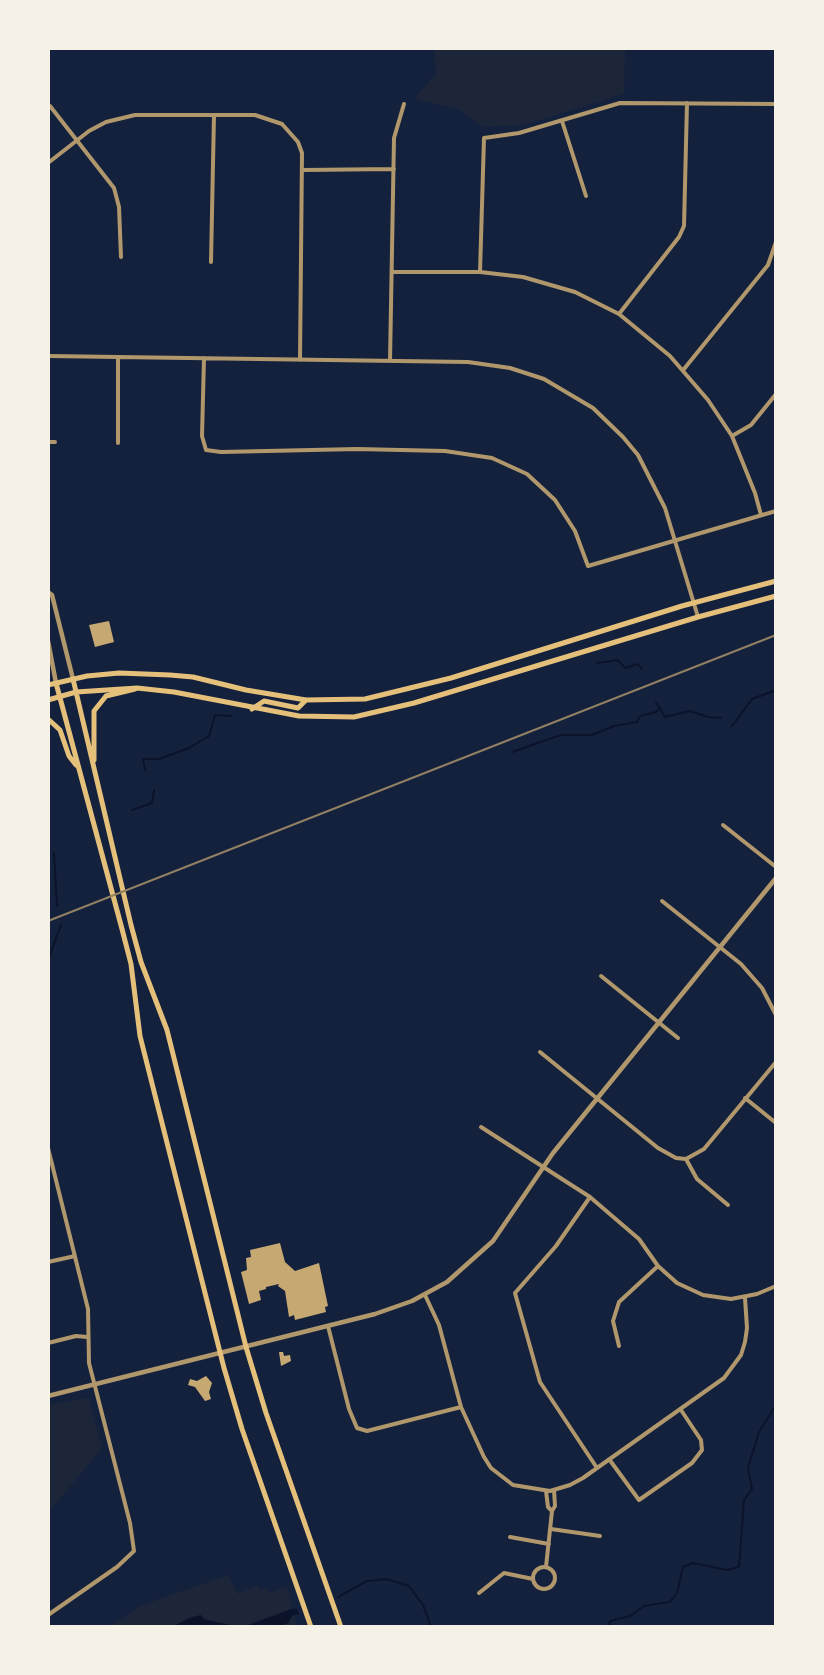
<!DOCTYPE html>
<style>
body{margin:0}
#map{position:relative;width:824px;height:1675px;overflow:hidden;background:#14213d;font-family:"Asap Condensed",sans-serif}
canvas{display:block}
.frame{position:absolute;inset:0;border:50px solid #f6f1e7;pointer-events:none}
</style>
<div id="map">
<canvas width="824" height="1675"></canvas>
<div class="frame"></div>
</div>
<script>
const c = document.querySelector('canvas').getContext('2d');
c.lineJoin = 'round';
function paint(path, color) {
  c.fillStyle = color;
  c.fill(path, 'evenodd');
}
function toPath(rows) {
  const path = new Path2D();
  for (const r of rows) {
    if (r.length === 3) {
      path.moveTo(r[0] + r[2], r[1]);
      path.arc(r[0], r[1], r[2], 0, 2 * Math.PI);
      continue;
    }
    path.moveTo(r[0], r[1]);
    for (let i = 2; i < r.length; i += 2) path.lineTo(r[i], r[i + 1]);
  }
  return path;
}
function strokePath(path, color, width, dash) {
  c.strokeStyle = color;
  c.lineWidth = width;
  c.lineCap = dash ? 'butt' : 'round';
  c.setLineDash(dash || []);
  c.stroke(path);
}
const green = toPath([
 [434,48,625,48,624,94,523,125,483,127,459,109,418,100,416,96,436,74],
 [89,1398,102,1448,48,1513,48,1405],
 [228,1575,238,1594,258,1585,260,1590,267,1587,270,1593,287,1586,297,1627,109,1627,140,1606]
]);
const water = toPath([
 [291,1609,297,1609,299,1614,293,1615,288,1623,278,1627,243,1627],
 [201,1615,204,1619,239,1627,171,1627,192,1617]
]);
const stream = toPath([
 [597,663,618,660,625,668,638,664,642,669],
 [656,702,665,717,690,711,708,717,721,718],
 [732,726,752,699,776,690],
 [512,752,561,735,592,735,614,726,637,722,640,716,656,712,660,708],
 [145,770,143,759,159,759,189,748,209,736,215,715,231,716],
 [132,810,152,803,154,790],
 [54,853,57,906],
 [48,960,61,925],
 [338,1597,367,1581,387,1579,409,1586,423,1605,431,1627],
 [609,1627,610,1621,630,1616,644,1606,670,1602,677,1593,683,1567,693,1563,727,1570,739,1567,744,1500,752,1489,748,1468,759,1432,776,1405]
]);
const building = toPath([
 [109,621,114,642,95,647,89,625],
 [280,1243,285,1262,295,1271,319,1263,328,1306,325,1307,326,1312,295,1320,294,1315,289,1317,285,1291,278,1286,279,1284,266,1287,266,1289,259,1291,261,1300,249,1304,241,1272,247,1270,246,1258,251,1257,250,1250],
 [279,1352,283,1352,284,1356,290,1355,291,1361,281,1366],
 [206,1376,212,1383,209,1392,211,1399,205,1401,195,1387,188,1385,190,1379,197,1381]
]);
const minor = toPath([
 [50,106,114,188,119,207,121,257],
 [562,121,586,196],
 [48,163,89,131,106,122,135,115,255,115,282,124,298,142,302,153,300,360],
 [303,170,394,169],
 [211,262,214,115],
 [392,272,480,272,523,277,575,292,619,314,670,356,708,400,732,436,755,493,761,515],
 [480,272,484,138,519,133,620,103,776,104],
 [619,314,679,237,684,226,687,103],
 [48,356,468,362,510,368,544,379,593,408,623,437,638,455,665,508,698,617],
 [204,358,202,436,206,450,221,452,357,449,445,451,492,458,527,474,555,500,575,531,588,566,776,511],
 [390,361,394,138,404,104],
 [684,369,768,265,776,242],
 [732,436,751,425,776,394],
 [48,442,55,442],
 [118,443,118,357],
 [723,825,776,867],
 [662,901,741,964,762,988,776,1015],
 [601,976,678,1038],
 [540,1052,658,1148,676,1158,686,1159,704,1149,776,1062],
 [745,1098,776,1123],
 [481,1127,590,1197,639,1239,658,1266,677,1283,703,1295,731,1299,757,1294,776,1286],
 [48,1148,88,1309,89,1363,130,1523,134,1551,117,1567,48,1615],
 [686,1159,697,1179,728,1205],
 [590,1197,556,1246,515,1293,540,1382,597,1468],
 [48,1262,75,1256],
 [425,1295,439,1325,461,1407,484,1457,491,1468,513,1485,550,1491,570,1485,583,1478,724,1378,741,1355,745,1342,747,1328,745,1298],
 [328,1326,349,1409,357,1428,367,1431,461,1407],
 [48,1343,76,1336,87,1337],
 [619,1346,613,1321,619,1302,658,1266],
 [609,1459,639,1500,692,1463,702,1450,701,1440,681,1410],
 [546,1491,548,1507,552,1511,555,1506,554,1490],
 [551,1529,600,1536],
 [510,1537,549,1544],
 [544,1578,11],
 [546,1567,552,1511],
 [479,1593,504,1573,533,1579]
]);
const tertiary = toPath([
 [48,592,52,595,73,679],
 [48,641,56,683],
 [48,1396,375,1314,412,1301,447,1282,493,1241,553,1153,776,878]
]);
const secondary = toPath([
 [73,679,131,925,141,962,167,1030,246,1347,266,1413,341,1627],
 [56,683,122,929,131,964,140,1036,224,1368,242,1429,311,1627],
 [48,685,87,676,119,673,170,675,193,677,246,690,306,700,365,699,451,678,682,606,776,581],
 [48,700,76,692,137,688,174,692,299,716,354,717,414,703,698,617,776,596],
 [252,709,264,701,298,708,306,700],
 [48,719,60,730,69,756,76,765],
 [94,760,94,711,106,696,135,689]
]);
const rail = toPath([
 [48,921,776,635]
]);
paint(green, '#1d2539');
paint(water, '#0b132b');
strokePath(stream, '#0b132b', 2);
paint(building, '#c6a872');
strokePath(minor, '#b1986c', 4);
strokePath(tertiary, '#b1986c', 4.5);
strokePath(secondary, '#e5c07b', 5);
strokePath(rail, '#918062', 2);
</script>
